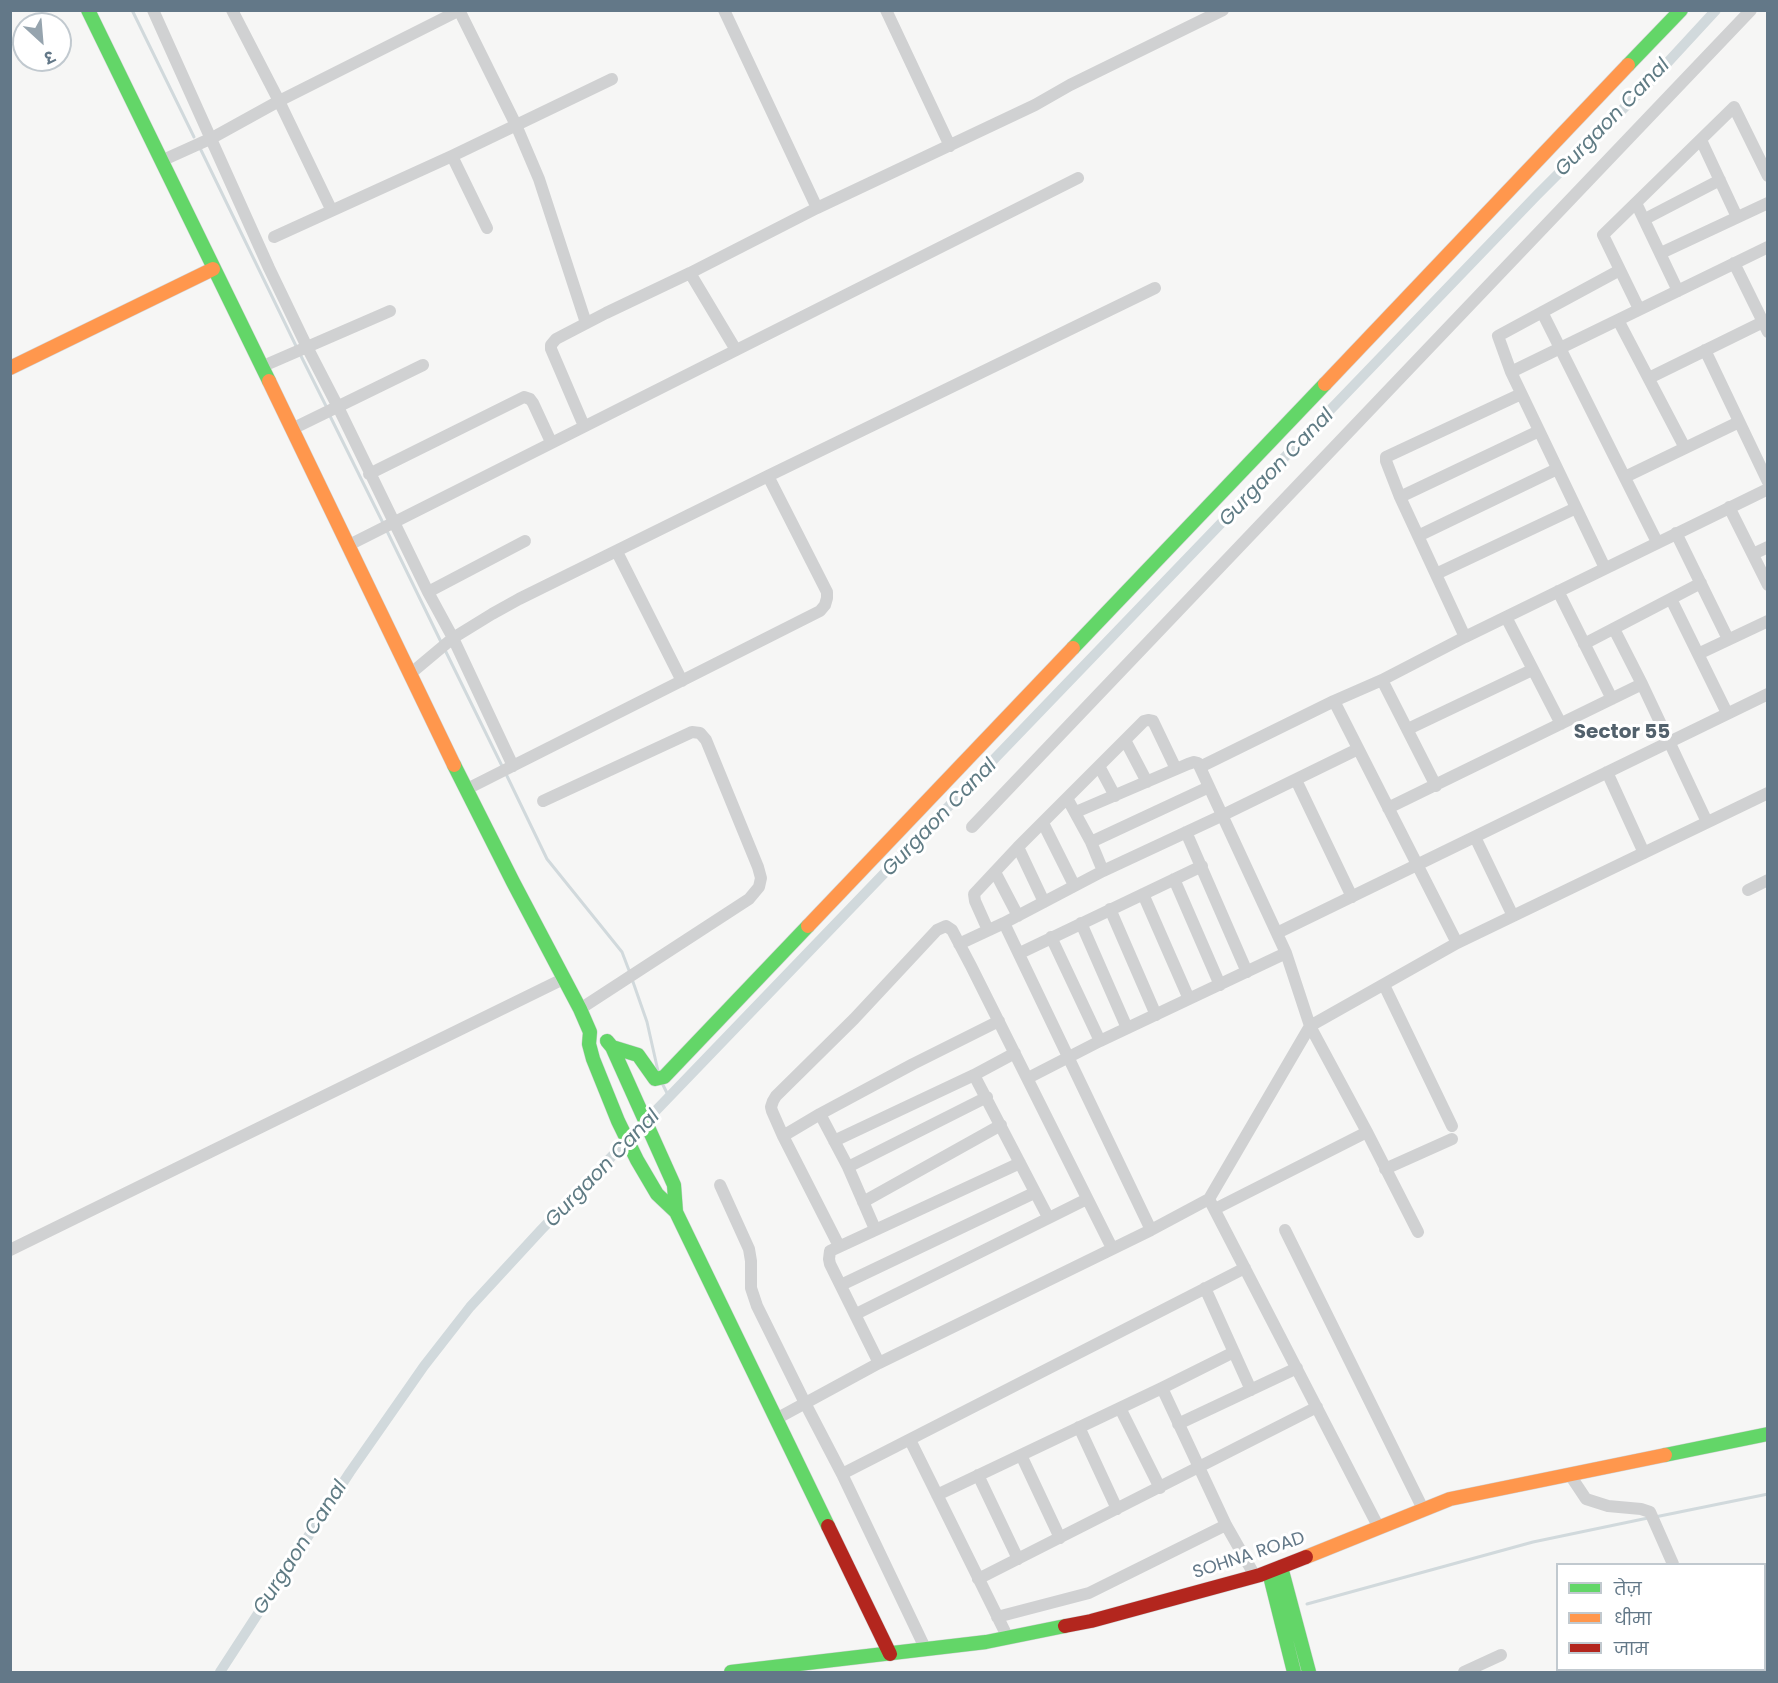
<!DOCTYPE html>
<meta charset="utf-8">
<style>
body{margin:0}
#map{position:relative;width:1778px;height:1683px;overflow:hidden;background:#f6f6f5;font-family:Poppins,"Noto Sans Devanagari",sans-serif}
canvas{display:block}
.frame{position:absolute;inset:0;border:12px solid #637888;pointer-events:none}
.legend{position:absolute;left:1556px;top:1563px;width:210px;height:108px;box-sizing:border-box;background:#fff;border:2px solid #c1c9cf;margin:0;padding:8px 10px;list-style:none;font-size:18px;color:#637888}
.legend li{display:flex;align-items:center;gap:12px;height:30px}
.legend b{width:30px;border:2px solid #c1c9cf}
.north{position:absolute;left:12px;top:12px;width:60px;height:60px;box-sizing:border-box;background:#fff;border:2px solid #c1c9cf;border-radius:50%;rotate:154deg;font-size:16px;font-weight:700;line-height:24px;text-align:center;color:#637888}
.north::after{content:'';display:block;margin:auto;width:21px;height:27px;background:#96a4ae;clip-path:polygon(50% 0,100% 100%,50% 72%,0 100%)}
</style>
<div id="map">
<canvas width="1778" height="1683"></canvas>
<div class="frame"></div>
<ul class="legend">
<li><b style="height:8px;background:#63d668"></b>तेज़</li>
<li><b style="height:8px;background:#ff974d"></b>धीमा</li>
<li><b style="height:8px;background:#b3261e"></b>जाम</li>
</ul>
<div class="north">उ</div>
</div>
<script>
const c = document.querySelector('canvas').getContext('2d');
c.lineJoin = 'round';
function toPath(rows) {
  const path = new Path2D();
  for (const r of rows) {
    path.moveTo(r[0], r[1]);
    for (let i = 2; i < r.length; i += 2) path.lineTo(r[i], r[i + 1]);
  }
  return path;
}
function strokePath(path, color, width, dash) {
  c.strokeStyle = color;
  c.lineWidth = width;
  c.lineCap = dash ? 'butt' : 'round';
  c.setLineDash(dash || []);
  c.stroke(path);
}
function drawText(font, color, halo, rows, align = 'center') {
  c.font = font + ' Poppins,sans-serif';
  c.lineWidth = 6;
  c.setLineDash([]);
  c.textBaseline = 'middle';
  c.strokeStyle = halo;
  c.fillStyle = color;
  for (const [text, x, y, turn = 0] of rows) {
    c.save();
    c.translate(x, y);
    c.rotate((+turn || 0) * Math.PI / 180);
    c.textAlign = isNaN(turn) ? turn : align;
    if (halo) c.strokeText(text, 0, 0);
    c.fillText(text, 0, 0);
    c.restore();
  }
}
const stream = toPath([
 [132,10,194,137],
 [199,146,297,348],
 [300,354,328,410],
 [330,416,383,523],
 [386,529,442,644],
 [445,650,503,768],
 [506,774,547,859,622,952,630,973],
 [632,979,647,1022,658,1071],
 [662,1083,669,1097],
 [1655,1517,1768,1494],
 [1307,1604,1533,1542,1648,1518]
]);
const canal = toPath([
 [220,1672,350,1472,424,1366,470,1307,541,1230,1537,195,1645,87,1716,10]
]);
const street = toPath([
 [153,10,269,268,307,347,338,407,428,592,453,638,513,766],
 [232,10,279,101,331,209],
 [459,10,516,125,539,179,586,323],
 [724,10,817,208],
 [886,10,950,146],
 [1701,140,1737,217],
 [452,156,487,228],
 [161,161,212,138,279,101,460,10],
 [1636,203,1678,291],
 [1645,219,1720,180],
 [274,237,452,156,612,79],
 [1661,253,1768,203],
 [1734,263,1768,332],
 [690,273,736,350],
 [1639,309,1603,235,1734,107,1768,176],
 [1542,312,1657,542],
 [1618,320,1685,448],
 [1705,350,1768,482],
 [261,367,390,311],
 [1511,372,1768,247],
 [1649,378,1763,322],
 [584,426,551,349,551,345,556,339,606,313,690,273,817,208,1035,105,1070,85,1223,10],
 [292,429,423,365],
 [369,474,524,397,530,399,533,403,551,442],
 [1625,477,1739,422],
 [1400,497,1539,431],
 [1729,507,1768,585],
 [1676,533,1728,639],
 [1418,536,1557,469],
 [349,545,1078,178],
 [617,552,682,681],
 [1753,554,1768,547],
 [1605,568,1511,372,1498,336,1620,270],
 [1436,574,1576,508],
 [1558,591,1612,699],
 [428,592,525,541],
 [1671,599,1727,713],
 [1506,617,1561,724],
 [1614,629,1642,684],
 [1465,637,1400,497,1386,461,1386,457,1521,394],
 [1584,644,1701,583],
 [1698,654,1768,621],
 [410,674,453,638,492,614,519,599,768,476,1155,288],
 [1382,680,1436,786],
 [1334,701,1457,943],
 [1408,729,1532,670],
 [1125,740,1147,782],
 [1099,766,1115,796],
 [1200,767,1334,701,1382,680,1465,637,1768,489],
 [1607,772,1644,853],
 [1296,780,1352,897],
 [467,789,820,611,825,605,827,598,827,592,768,476],
 [1067,798,1144,721,1148,720,1153,721,1176,769],
 [543,801,692,732,700,733,706,740,758,867,761,878,759,887,749,899,580,1009],
 [1388,808,1642,684,1707,822],
 [1076,812,1188,764,1194,762,1198,763,1286,953,1310,1026,1367,1132,1418,1232],
 [1043,823,1074,885],
 [972,827,1751,10],
 [1186,832,1247,972],
 [1475,837,1513,916],
 [1091,842,1209,787],
 [995,872,1018,916],
 [1174,879,1220,985],
 [1748,890,1768,880],
 [1143,894,1189,999],
 [1044,902,1018,847,1067,798,1091,842,1103,871],
 [1110,909,1156,1015],
 [1004,923,1151,1230],
 [1081,923,1127,1028],
 [988,930,975,901,974,894,1018,847],
 [1277,933,1768,694],
 [1051,937,1100,1041],
 [959,944,1004,923,1103,871,1221,816,1358,749],
 [1020,953,1202,866],
 [1384,985,1452,1126],
 [974,1075,1048,1217],
 [1028,1078,1100,1041,1286,953],
 [820,1114,848,1167,875,1229],
 [783,1136,820,1114,913,1064,999,1021],
 [834,1141,974,1075,1015,1053],
 [848,1167,987,1097],
 [1385,1169,1452,1139],
 [720,1185,749,1249,751,1261,751,1288,757,1306,805,1403,842,1474,926,1650],
 [1209,1199,1379,1528],
 [863,1202,1001,1125],
 [1215,1209,1367,1132],
 [1285,1230,1423,1509],
 [839,1246,783,1136,772,1111,771,1107,773,1101,776,1096,854,1019,937,930,946,926,952,930,971,966,1112,1248],
 [10,1250,563,979],
 [841,1285,1034,1193],
 [1205,1288,1251,1390],
 [856,1314,1087,1199],
 [879,1363,830,1264,829,1259,830,1251,1020,1163],
 [1162,1388,1226,1525,1255,1576],
 [1120,1408,1160,1488],
 [776,1419,879,1363,1151,1230,1209,1199,1310,1026,1457,943,1768,793],
 [1178,1424,1297,1368],
 [1079,1427,1117,1509],
 [910,1440,1008,1638],
 [1021,1455,1060,1538],
 [842,1474,1245,1268],
 [978,1475,1018,1559],
 [1570,1475,1586,1499,1608,1506,1641,1509,1650,1512,1673,1564],
 [937,1495,1162,1388,1234,1352],
 [978,1579,1317,1407],
 [997,1617,1089,1593,1226,1525],
 [1711,1670,1711,1672],
 [1464,1672,1501,1655]
]);
const fast = toPath([
 [88,10,269,381],
 [1628,65,1681,10],
 [1073,648,1325,384],
 [454,765,513,882,580,1009,590,1032,589,1044,593,1059,618,1121,637,1160,657,1194,676,1212],
 [607,1041,612,1047,674,1185,676,1212,828,1526],
 [612,1047,638,1055,655,1079,664,1077,808,926],
 [1665,1455,1768,1434],
 [1281,1567,1309,1672],
 [1269,1572,1294,1672],
 [731,1672,986,1642,1065,1626]
]);
const slow = toPath([
 [10,368,213,269],
 [269,381,454,765],
 [1325,384,1628,65],
 [808,926,1073,648],
 [1306,1557,1450,1499,1665,1455]
]);
const jam = toPath([
 [828,1526,890,1654],
 [1065,1626,1091,1621,1260,1575,1306,1557]
]);
const streetNames = [
 ["SOHNA ROAD",1249,1556,-18]
];
const waterNames = [
 ["Gurgaon Canal",1613,118,-46],
 ["Gurgaon Canal",1277,468,-46],
 ["Gurgaon Canal",940,818,-46],
 ["Gurgaon Canal",603,1169,-46],
 ["Gurgaon Canal",301,1548,-57]
];
const neighbourhoodNames = [
 ["Sector 55",1622,733]
];
strokePath(stream, '#d1d9dc', 3);
strokePath(canal, '#d1d9dc', 10);
strokePath(fast, '#d1d3d5', 15);
strokePath(slow, '#d1d3d5', 15);
strokePath(jam, '#d1d3d5', 15);
strokePath(street, '#d0d1d2', 12);
strokePath(fast, '#63d668', 14);
strokePath(slow, '#ff974d', 14);
strokePath(jam, '#b3261e', 14);
drawText('18px', '#637888', '#fff', streetNames);
drawText('italic 20px', '#5f7b84', '#fff', waterNames);
drawText('bold 20px', '#52616c', '#fff', neighbourhoodNames);
</script>
